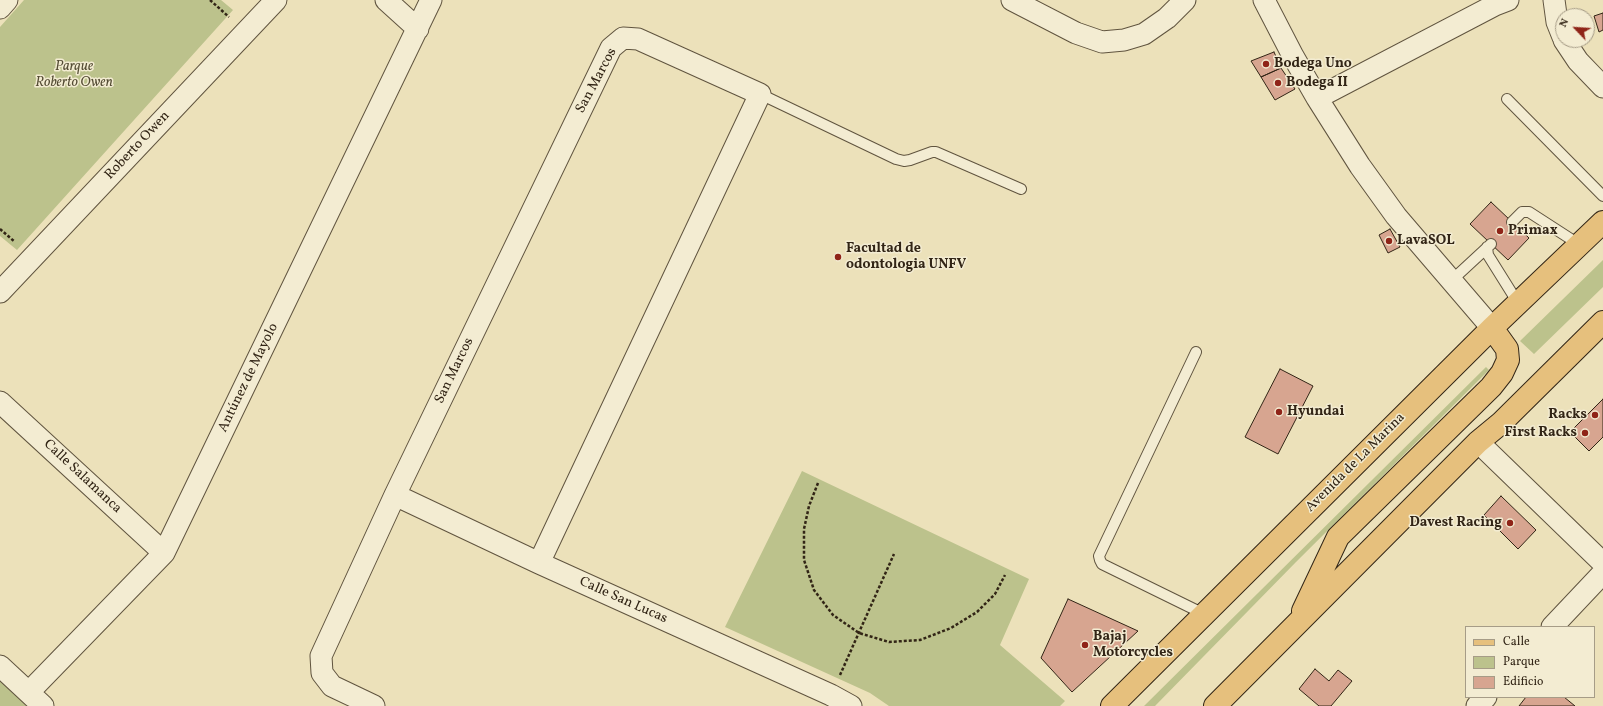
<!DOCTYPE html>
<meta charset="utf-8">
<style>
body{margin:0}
#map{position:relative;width:1603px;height:706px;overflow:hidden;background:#ece1ba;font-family:Vollkorn,serif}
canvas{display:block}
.legend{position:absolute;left:1465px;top:626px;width:130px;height:72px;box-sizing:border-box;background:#f3ecd2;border:1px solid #a69c87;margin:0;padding:5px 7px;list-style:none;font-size:12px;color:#322516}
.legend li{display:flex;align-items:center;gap:8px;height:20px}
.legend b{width:20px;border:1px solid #a69c87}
.north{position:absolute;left:1555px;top:8px;width:40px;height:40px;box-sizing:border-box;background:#f3ecd2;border:1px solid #a69c87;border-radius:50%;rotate:295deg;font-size:11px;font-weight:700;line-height:16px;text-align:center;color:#322516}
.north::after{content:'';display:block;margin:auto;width:14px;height:18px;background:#8f2418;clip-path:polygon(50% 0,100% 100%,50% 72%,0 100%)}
</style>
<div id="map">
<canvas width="1603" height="706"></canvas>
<ul class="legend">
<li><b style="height:5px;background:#e6c07d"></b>Calle</li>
<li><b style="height:11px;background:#bcc28c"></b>Parque</li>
<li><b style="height:11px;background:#d7a590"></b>Edificio</li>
</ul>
<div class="north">N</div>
</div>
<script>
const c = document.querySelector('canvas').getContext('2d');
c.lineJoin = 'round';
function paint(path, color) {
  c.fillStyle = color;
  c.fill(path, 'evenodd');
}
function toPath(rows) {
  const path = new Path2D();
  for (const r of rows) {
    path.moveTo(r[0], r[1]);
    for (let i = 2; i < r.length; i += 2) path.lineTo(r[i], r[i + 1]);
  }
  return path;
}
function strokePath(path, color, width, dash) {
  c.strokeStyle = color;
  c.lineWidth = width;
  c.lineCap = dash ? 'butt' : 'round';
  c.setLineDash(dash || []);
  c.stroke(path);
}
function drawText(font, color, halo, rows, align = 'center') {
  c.font = font + ' Vollkorn,serif';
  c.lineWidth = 3;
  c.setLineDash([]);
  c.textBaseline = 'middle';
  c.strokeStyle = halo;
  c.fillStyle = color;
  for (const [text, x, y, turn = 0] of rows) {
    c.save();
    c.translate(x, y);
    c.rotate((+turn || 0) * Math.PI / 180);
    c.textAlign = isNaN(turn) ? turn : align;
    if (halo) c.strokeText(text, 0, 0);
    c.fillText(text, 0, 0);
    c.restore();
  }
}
const green = toPath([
 [24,0,221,0,233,10,17,250,0,236,0,27],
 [1603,260,1603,287,1534,354,1520,341],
 [1486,367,1489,370,1296,562,1155,706,1144,706],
 [802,471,1029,579,1000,645,1065,701,1060,706,889,706,870,693,725,627],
 [0,678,31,706,0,706]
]);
const building = toPath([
 [1603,13,1603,30,1599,32,1594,16,1603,13],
 [1274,52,1281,68,1261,77,1251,61,1274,52],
 [1281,68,1295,89,1275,100,1261,77,1281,68],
 [1491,202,1529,238,1508,260,1470,224,1491,202],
 [1390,229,1400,247,1388,253,1379,235,1390,229],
 [1280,369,1313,386,1278,454,1245,437,1280,369],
 [1603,399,1603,437,1589,451,1570,432,1603,399],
 [1501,496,1536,530,1518,549,1484,515,1501,496],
 [1068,599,1138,631,1072,692,1041,658,1068,599],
 [1315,669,1329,681,1338,670,1352,681,1331,706,1319,706,1299,689,1315,669],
 [1526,697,1564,697,1575,706,1519,706,1526,697]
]);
const path = toPath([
 [210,0,229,17],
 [0,229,15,242],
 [818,483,809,506,804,529,804,560,814,590,833,615,859,633,889,642,920,640,951,628,977,612,995,594,1005,575],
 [840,675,894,554]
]);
const lane = toPath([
 [760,94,896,159,904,161,910,160,932,152,936,152,1021,189],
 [1507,99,1603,196],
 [1512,222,1522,212,1529,212,1580,245],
 [1487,247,1488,255,1518,303],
 [1451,281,1491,244],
 [1196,352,1099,556,1100,560,1102,564,1204,614]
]);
const street = toPath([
 [386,0,418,29],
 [1012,0,1076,33,1102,42,1124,40,1144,34,1167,18,1185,0],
 [1264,0,1293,56,1317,98,1360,166,1396,216,1492,328],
 [1554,0,1557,22,1563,37],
 [0,8,7,0],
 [1564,40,1578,61,1603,87],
 [1317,98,1495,5,1508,0],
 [0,292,276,0],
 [0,402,164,553],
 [1478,442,1603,563],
 [395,495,539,563,831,695,851,706],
 [1552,627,1603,573],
 [0,666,43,706],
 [29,692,164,553,431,0],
 [374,706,332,686,322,673,321,656,395,495,611,48,623,38,638,39,760,94,539,563],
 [1477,706,1486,697]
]);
const primary = toPath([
 [1303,611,1338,537,1491,387,1502,373,1508,360,1507,349,1492,328],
 [1112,706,1492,328,1603,222],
 [1215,706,1478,442,1501,423,1603,322]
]);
const markers = [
 [1266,64,4,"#8f2418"],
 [1278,83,4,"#8f2418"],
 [1500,231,4,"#8f2418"],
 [1389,241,4,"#8f2418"],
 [838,257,4,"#8f2418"],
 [1279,412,4,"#8f2418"],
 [1595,415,4,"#8f2418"],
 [1585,433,4,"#8f2418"],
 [1510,523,4,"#8f2418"],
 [1085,645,4,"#8f2418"]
];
const poiNames = [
 ["Bodega Uno",1274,64],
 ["Bodega II",1286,83],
 ["Primax",1508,231],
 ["LavaSOL",1397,241],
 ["Facultad de",846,249],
 ["odontologia UNFV",846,265],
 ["Hyundai",1287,412],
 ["Racks",1587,415,"right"],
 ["First Racks",1577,433,"right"],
 ["Davest Racing",1502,523,"right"],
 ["Bajaj",1093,637],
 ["Motorcycles",1093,653]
];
const parkNames = [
 ["Parque",74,67],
 ["Roberto Owen",74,83]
];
const streetNames = [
 ["San Marcos",597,81,-62],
 ["Roberto Owen",138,146,-47],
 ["San Marcos",455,371,-64],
 ["Antúnez de Mayolo",249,378,-64],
 ["Avenida de La Marina",1356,463,-45],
 ["Calle Salamanca",82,477,43],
 ["Calle San Lucas",623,601,24]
];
paint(green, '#bcc28c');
paint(building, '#d7a590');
strokePath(building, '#322516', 1);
strokePath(lane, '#60543f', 12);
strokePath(street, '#60543f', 23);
strokePath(primary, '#322516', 24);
strokePath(path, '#322516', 2.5, [3, 2]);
strokePath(lane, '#f3ecd2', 10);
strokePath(street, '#f3ecd2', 21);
strokePath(primary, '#e6c07d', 22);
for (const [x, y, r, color] of markers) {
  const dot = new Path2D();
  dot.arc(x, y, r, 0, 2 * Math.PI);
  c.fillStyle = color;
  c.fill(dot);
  strokePath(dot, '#f3ecd2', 1.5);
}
drawText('bold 14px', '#322516', '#f3ecd2', poiNames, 'left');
drawText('italic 14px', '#544c34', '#f3ecd2', parkNames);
drawText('14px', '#322516', '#f3ecd2', streetNames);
</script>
